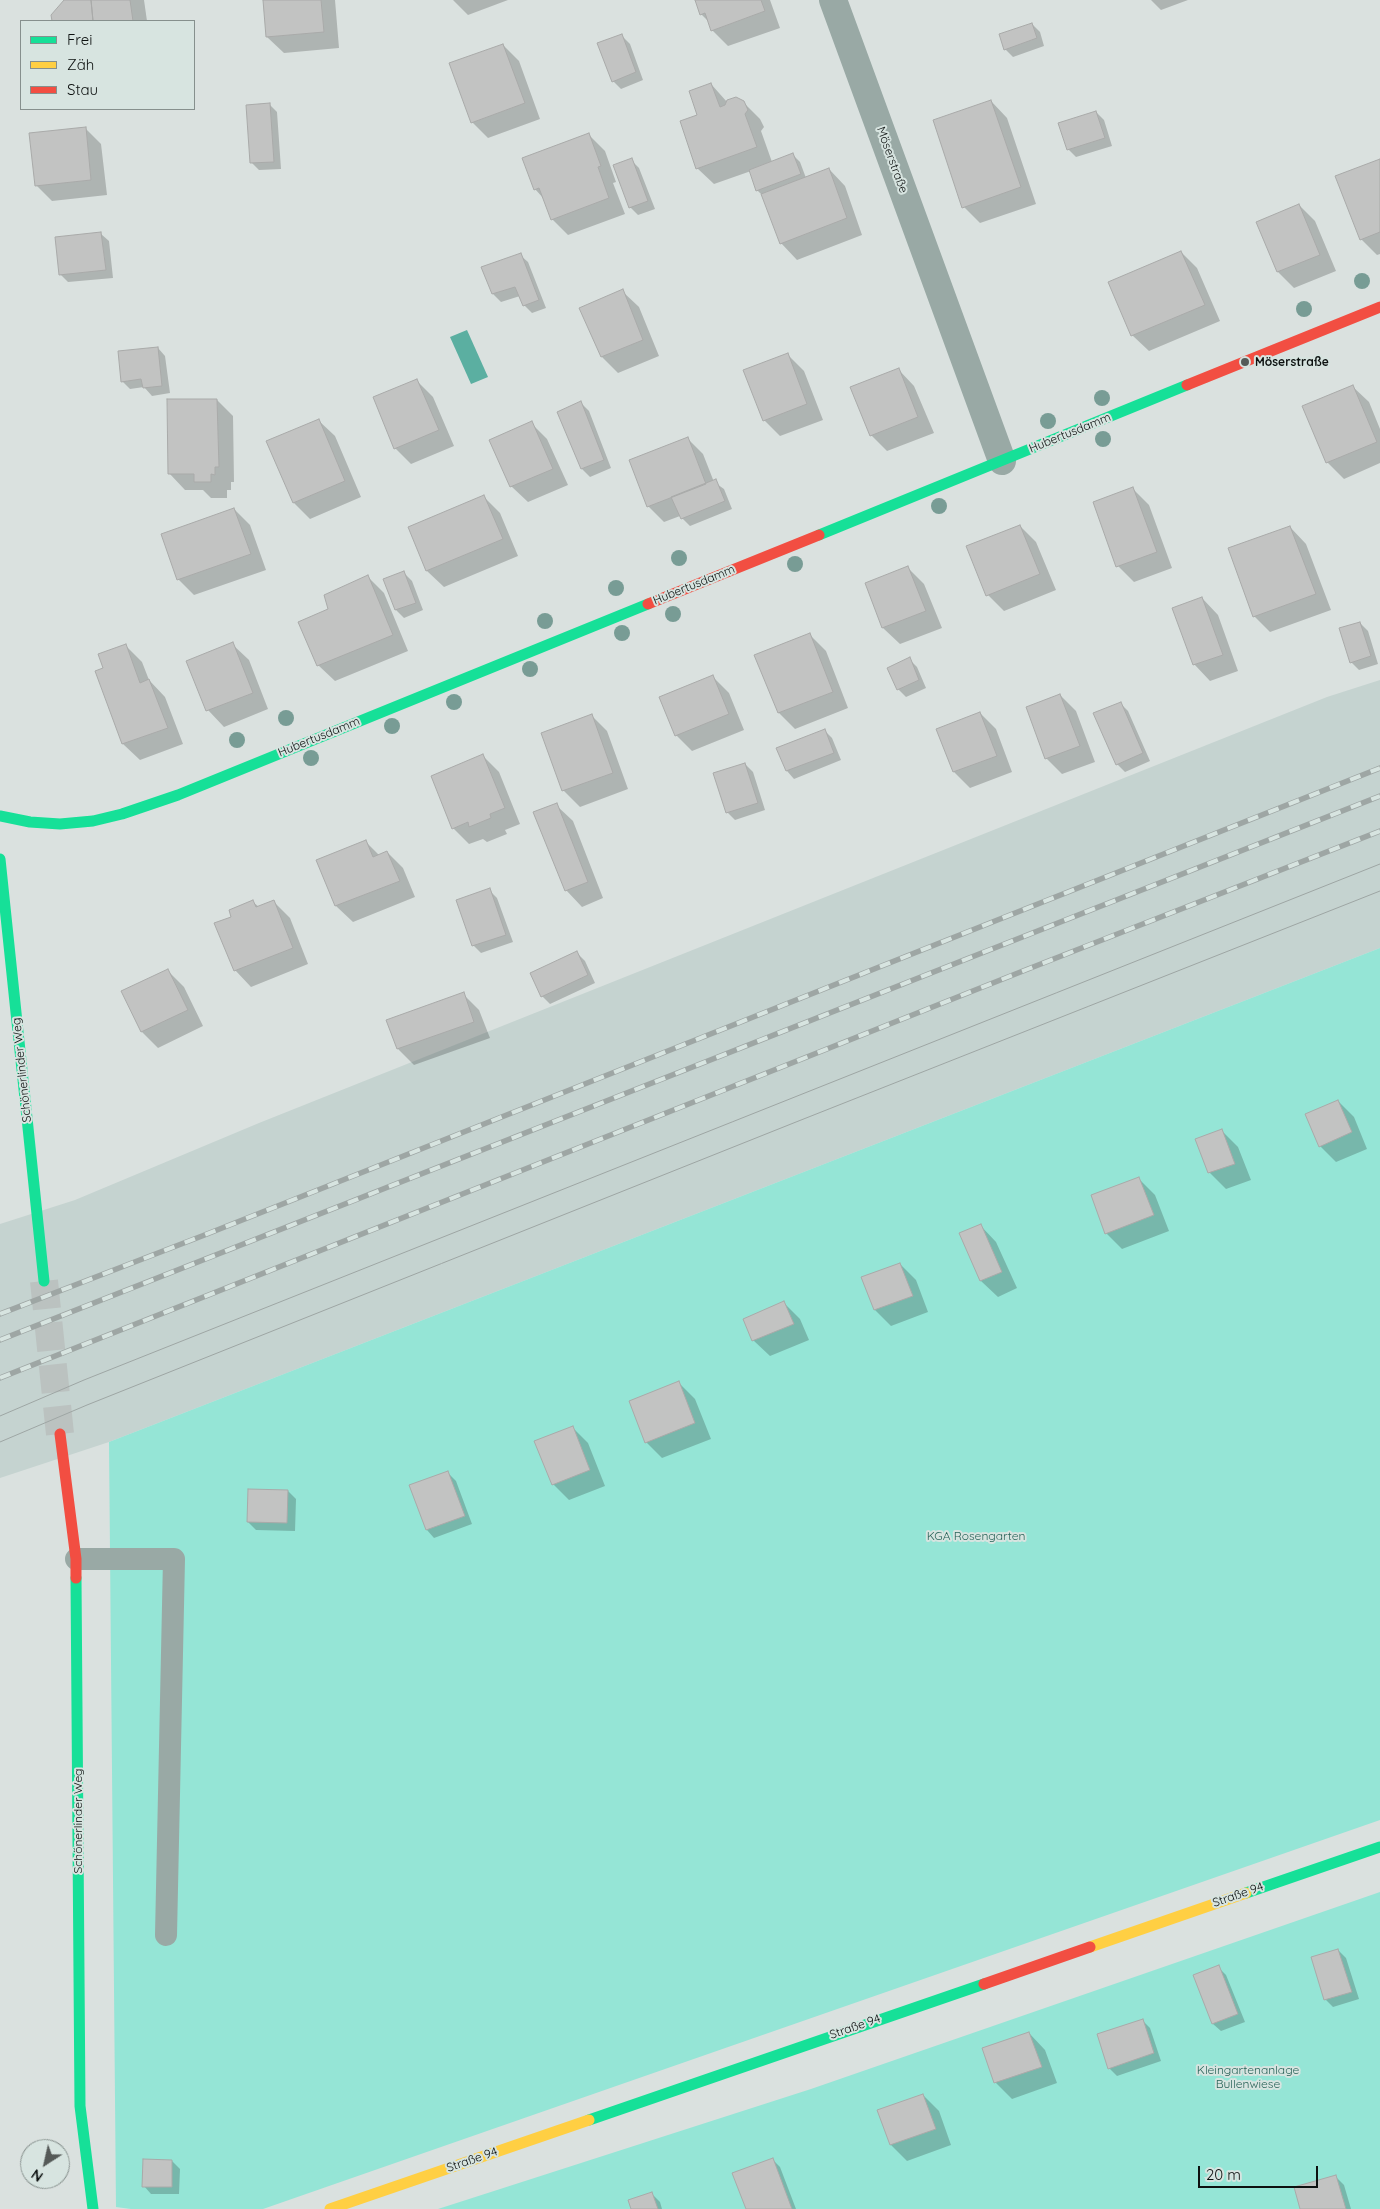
<!DOCTYPE html>
<meta charset="utf-8">
<style>
body{margin:0}
#map{position:relative;width:1380px;height:2209px;overflow:hidden;background:#dae1df;font-family:Quicksand,sans-serif}
canvas{display:block}
.legend{position:absolute;left:20px;top:20px;width:175px;height:90px;box-sizing:border-box;background:#d7e4e0;border:1px solid #86908d;margin:0;padding:6px 9px;list-style:none;font-size:15px;color:#0d1110}
.legend li{display:flex;align-items:center;gap:10px;height:25px}
.legend b{width:25px;border:1px solid #86908d}
.north{position:absolute;left:20px;top:2139px;width:50px;height:50px;box-sizing:border-box;background:#d7e4e0;border:1px solid #86908d;border-radius:50%;rotate:215deg;font-size:14px;font-weight:700;line-height:20px;text-align:center;color:#0d1110}
.north::after{content:'';display:block;margin:auto;width:18px;height:22px;background:#555a58;clip-path:polygon(50% 0,100% 100%,50% 72%,0 100%)}
.scale{position:absolute;left:1198px;top:2166px;width:120px;height:22px;box-sizing:border-box;border:2px solid #0d1110;border-top:0;padding-left:6px;font-size:15px;line-height:18px;white-space:nowrap;color:#0d1110;-webkit-text-stroke:4px #d7e4e0;paint-order:stroke}
</style>
<div id="map">
<canvas width="1380" height="2209"></canvas>
<ul class="legend">
<li><b style="height:6px;background:#16e098"></b>Frei</li>
<li><b style="height:6px;background:#ffcf43"></b>Zäh</li>
<li><b style="height:6px;background:#f24e42"></b>Stau</li>
</ul>
<div class="north">N</div>
<div class="scale">20 m</div>
</div>
<script>
const c = document.querySelector('canvas').getContext('2d');
c.lineJoin = 'round';
function paint(path, color) {
  c.fillStyle = color;
  c.fill(path, 'evenodd');
}
function toPath(rows) {
  const path = new Path2D();
  for (const r of rows) {
    path.moveTo(r[0], r[1]);
    for (let i = 2; i < r.length; i += 2) path.lineTo(r[i], r[i + 1]);
  }
  return path;
}
function strokePath(path, color, width, dash) {
  c.strokeStyle = color;
  c.lineWidth = width;
  c.lineCap = dash ? 'butt' : 'round';
  c.setLineDash(dash || []);
  c.stroke(path);
}
function drawText(font, color, halo, rows, align = 'center') {
  c.font = font + ' Quicksand,sans-serif';
  c.lineWidth = 4;
  c.setLineDash([]);
  c.textBaseline = 'middle';
  c.strokeStyle = halo;
  c.fillStyle = color;
  for (const [text, x, y, turn = 0] of rows) {
    c.save();
    c.translate(x, y);
    c.rotate((+turn || 0) * Math.PI / 180);
    c.textAlign = isNaN(turn) ? turn : align;
    if (halo) c.strokeText(text, 0, 0);
    c.fillText(text, 0, 0);
    c.restore();
  }
}
const built = toPath([
 [1380,680,1380,948,109,1442,0,1478,0,1224,75,1200,259,1123,828,896,1327,697]
]);
const green = toPath([
 [1380,948,1380,1820,263,2209,131,2209,116,2207,109,1442],
 [1380,1892,1380,2209,438,2209,811,2089]
]);
const water = toPath([
 [467,330,488,377,471,384,450,337]
]);
const shadow = toPath([
 [66,0,144,0,147,21,54,21,53,15],
 [264,0,335,0,339,48,284,53,267,37],
 [453,0,508,0,468,15],
 [696,0,770,0,780,28,728,46,712,30,709,22,701,14],
 [1151,0,1188,0,1161,10],
 [1032,24,1040,32,1044,46,1013,57,1005,49],
 [622,36,630,44,643,80,621,89,613,81],
 [503,45,519,61,540,119,488,138,472,122],
 [711,84,727,102,743,102,760,119,764,127,761,131,772,162,792,154,800,162,806,178,829,169,845,186,862,235,797,260,781,243,764,197,757,190,751,171,714,184,697,168,699,116],
 [991,101,1007,118,1036,204,980,223,964,207],
 [269,104,277,112,281,169,259,170,252,163],
 [1096,112,1104,120,1112,146,1076,157,1068,149],
 [85,128,101,144,107,195,52,201,36,185],
 [589,135,605,151,616,182,613,183,625,214,568,235,552,219,544,199,535,189],
 [631,160,639,168,655,209,638,215,630,207],
 [1380,160,1380,254,1377,255,1361,239],
 [1299,205,1315,221,1336,271,1294,288,1278,272,1257,222],
 [101,234,109,241,113,278,68,282,60,274],
 [1181,252,1197,268,1220,321,1149,351,1132,335],
 [520,255,528,262,546,308,532,313,524,305,520,296,501,302,493,294,483,268],
 [622,291,639,307,659,356,618,373,602,357],
 [158,348,165,356,170,393,152,396,144,387,130,389,122,381],
 [788,355,804,371,823,420,780,436,764,420],
 [898,369,914,386,934,433,887,451,871,435],
 [417,381,433,397,454,446,411,464,395,448],
 [1352,386,1369,402,1380,429,1380,463,1344,479,1327,462,1304,407],
 [217,400,233,416,234,482,231,482,231,490,227,490,227,498,211,498,203,490,185,490,169,473],
 [581,403,589,411,611,468,590,477,582,469,559,413],
 [318,420,335,436,361,497,310,519,294,503,268,442],
 [531,423,547,439,568,485,528,502,511,486],
 [687,438,703,454,714,482,724,489,732,509,690,526,680,516,664,522,648,506],
 [1133,489,1149,505,1172,568,1134,582,1118,566],
 [484,497,500,513,518,556,444,587,427,571,410,527],
 [234,509,250,525,266,570,194,595,178,579],
 [1020,526,1036,542,1056,590,1004,611,988,595],
 [1290,527,1306,544,1331,610,1270,632,1254,616],
 [908,568,924,584,942,628,900,644,883,628,866,583],
 [404,573,412,581,423,610,404,618,396,610,384,580],
 [368,577,384,593,408,651,335,681,318,665,330,609],
 [1202,598,1218,615,1238,671,1210,681,1194,664],
 [1360,623,1368,631,1378,664,1359,670,1351,662],
 [810,635,826,651,848,708,795,729,779,713,756,656],
 [232,644,249,660,268,709,224,727,208,710,188,662],
 [125,645,142,662,149,680,165,697,183,744,140,760,123,744,97,671,105,669],
 [909,659,917,667,926,688,906,697,898,689],
 [713,677,729,693,744,730,692,751,676,735],
 [1060,695,1076,711,1095,762,1062,774,1046,758],
 [1120,703,1128,711,1150,761,1125,772,1117,764],
 [980,713,996,729,1012,772,970,788,954,772],
 [591,715,607,731,628,789,580,807,563,790],
 [824,730,832,738,841,760,794,779,787,771],
 [483,756,499,772,520,824,505,830,507,834,487,842,483,839,469,844,453,828],
 [745,764,753,772,765,810,735,820,727,812],
 [556,805,573,821,603,898,582,907,566,890],
 [365,841,379,855,387,852,403,868,415,897,353,922,336,906,318,861],
 [489,890,497,898,513,942,481,953,473,945],
 [253,902,259,907,274,902,290,918,308,964,251,987,235,970,233,917],
 [577,953,585,961,595,983,550,1004,542,996],
 [168,971,184,987,203,1026,158,1048,142,1032],
 [463,994,479,1010,490,1038,414,1065,398,1049,388,1021],
 [1338,1101,1354,1117,1367,1149,1336,1162,1320,1146],
 [1222,1131,1238,1147,1251,1180,1226,1189,1210,1173,1197,1140],
 [1139,1179,1155,1195,1169,1231,1122,1249,1106,1233],
 [980,1225,996,1242,1017,1288,998,1297,981,1281,961,1234],
 [900,1264,916,1280,928,1312,891,1326,875,1310,863,1278],
 [784,1303,800,1319,809,1340,770,1356,753,1340],
 [679,1383,695,1399,711,1439,662,1458,646,1442],
 [572,1427,588,1443,605,1486,569,1500,553,1484],
 [448,1473,456,1481,472,1524,434,1538,427,1530],
 [288,1491,296,1499,295,1531,256,1530,248,1522],
 [1338,1950,1346,1958,1359,1999,1333,2007,1325,1999],
 [1218,1967,1226,1975,1245,2022,1221,2031,1213,2024,1195,1976],
 [1142,2020,1150,2028,1161,2061,1117,2076,1109,2068],
 [1029,2033,1045,2050,1057,2083,1012,2099,996,2083,984,2049],
 [923,2095,939,2111,951,2145,907,2161,891,2145],
 [772,2159,780,2167,796,2209,747,2209],
 [172,2161,180,2169,179,2194,151,2194,144,2186],
 [1336,2177,1344,2185,1351,2209,1302,2209],
 [652,2194,660,2202,662,2209,633,2209]
]);
const building = toPath([
 [64,0,91,0,93,21,52,21,51,15,64,0],
 [91,0,130,0,133,21,93,21,91,0],
 [263,0,321,0,324,32,266,37,263,0],
 [695,0,761,0,765,11,711,31,705,13,700,15,695,0],
 [1032,23,1037,38,1004,50,999,34,1032,23],
 [622,34,636,72,612,82,597,43,622,34],
 [503,44,525,103,471,123,449,63,503,44],
 [711,83,720,107,725,105,727,100,736,97,744,101,748,110,745,114,757,147,696,169,680,121,697,115,689,91,711,83],
 [991,100,1021,187,962,208,933,120,991,100],
 [270,103,274,162,250,163,246,105,270,103],
 [1096,111,1105,138,1067,150,1058,123,1096,111],
 [86,127,91,180,35,186,29,133,86,127],
 [589,133,601,166,598,167,609,198,551,220,539,188,534,190,522,158,589,133],
 [793,153,801,174,756,191,749,170,793,153],
 [632,158,648,201,629,208,613,165,632,158],
 [1380,159,1380,232,1360,240,1335,176,1380,159],
 [829,168,847,218,780,244,761,194,829,168],
 [1299,204,1320,255,1277,272,1256,222,1299,204],
 [101,232,106,270,59,275,55,237,101,232],
 [1181,251,1205,305,1131,336,1108,282,1181,251],
 [521,253,539,300,523,306,515,287,492,294,481,267,521,253],
 [623,289,643,340,601,357,579,308,623,289],
 [158,347,162,386,143,388,141,379,121,382,118,351,158,347],
 [788,353,807,404,763,421,743,370,788,353],
 [899,368,918,417,870,436,850,387,899,368],
 [417,379,439,430,394,449,373,397,417,379],
 [1353,385,1377,442,1326,463,1302,406,1353,385],
 [167,399,217,399,219,467,215,467,215,475,211,474,211,482,194,482,194,474,168,474,167,399],
 [581,401,604,460,581,469,557,412,581,401],
 [319,419,345,481,293,503,266,441,319,419],
 [532,421,553,469,510,487,489,440,532,421],
 [688,437,706,484,647,507,629,460,688,437],
 [716,479,725,501,681,519,671,497,716,479],
 [1133,487,1157,552,1116,567,1093,502,1133,487],
 [484,495,503,539,426,571,408,527,484,495],
 [234,508,251,554,177,580,161,534,234,508],
 [1020,525,1040,574,986,596,966,546,1020,525],
 [1290,526,1316,594,1253,617,1228,548,1290,526],
 [908,566,926,611,882,628,865,583,908,566],
 [404,571,416,603,395,610,383,579,404,571],
 [368,575,393,635,317,666,298,622,328,609,324,595,368,575],
 [1202,597,1223,655,1193,665,1172,608,1202,597],
 [1360,622,1371,656,1350,663,1339,628,1360,622],
 [810,633,833,692,778,713,754,655,810,633],
 [233,642,253,693,206,711,186,661,233,642],
 [126,644,140,683,149,679,168,728,122,744,95,671,103,668,98,654,126,644],
 [910,657,919,680,897,690,887,668,910,657],
 [713,675,729,714,675,736,659,697,713,675],
 [1060,694,1080,746,1045,759,1026,707,1060,694],
 [1121,702,1143,753,1116,765,1093,713,1121,702],
 [980,712,997,756,953,772,936,729,980,712],
 [592,714,613,773,562,791,541,733,592,714],
 [825,729,834,753,786,771,776,748,825,729],
 [483,754,505,808,490,814,491,818,469,827,468,822,452,829,431,776,483,754],
 [745,763,758,803,726,813,713,773,745,763],
 [557,803,588,882,565,891,533,812,557,803],
 [366,840,373,857,387,851,400,881,335,906,316,860,366,840],
 [490,888,506,935,472,946,456,900,490,888],
 [253,900,256,907,274,900,293,948,234,971,214,923,231,917,229,910,253,900],
 [577,951,588,975,541,997,530,973,577,951],
 [168,969,188,1010,141,1032,121,991,168,969],
 [464,992,474,1022,397,1049,386,1020,464,992],
 [1338,1100,1352,1132,1319,1147,1305,1114,1338,1100],
 [1222,1129,1235,1164,1208,1173,1195,1139,1222,1129],
 [1139,1177,1154,1215,1105,1234,1091,1195,1139,1177],
 [981,1224,1002,1272,980,1281,959,1233,981,1224],
 [900,1263,913,1296,874,1310,861,1277,900,1263],
 [784,1301,794,1324,752,1341,743,1319,784,1301],
 [679,1381,695,1423,645,1443,629,1401,679,1381],
 [573,1426,590,1470,552,1485,534,1441,573,1426],
 [448,1471,465,1516,426,1530,409,1485,448,1471],
 [248,1489,288,1490,287,1523,247,1522,248,1489],
 [1338,1949,1352,1992,1324,2000,1311,1957,1338,1949],
 [1219,1965,1238,2014,1212,2024,1193,1975,1219,1965],
 [1143,2019,1154,2053,1108,2069,1097,2034,1143,2019],
 [1029,2032,1042,2067,994,2083,982,2048,1029,2032],
 [923,2094,936,2129,890,2145,877,2110,923,2094],
 [773,2158,792,2209,746,2209,732,2173,773,2158],
 [143,2159,172,2160,172,2187,142,2187,143,2159],
 [1336,2175,1346,2209,1300,2209,1294,2187,1336,2175],
 [652,2192,658,2209,631,2209,628,2200,652,2192]
]);
const secondaryTunnel = toPath([
 [44,1281,60,1434]
]);
const lane = toPath([
 [76,1559,174,1559,166,1935]
]);
const street = toPath([
 [833,0,1002,461]
]);
const fast = toPath([
 [819,535,1187,385],
 [0,816,30,822,60,824,93,821,122,814,178,795,648,604],
 [0,859,44,1281],
 [76,1578,80,2106,93,2209],
 [1246,1893,1380,1847],
 [589,2120,984,1984]
]);
const slow = toPath([
 [1090,1947,1246,1893],
 [330,2209,589,2120]
]);
const jam = toPath([
 [1187,385,1380,307],
 [648,604,819,535],
 [60,1434,76,1559,76,1578],
 [984,1984,1090,1947]
]);
const tram = toPath([
 [0,1416,84,1380,1380,864],
 [0,1442,87,1405,796,1122,1380,891]
]);
const rail = toPath([
 [0,1314,202,1236,1380,768],
 [0,1340,1380,796],
 [0,1378,1028,969,1380,831]
]);
const trees = [
 [1362,281],
 [1304,309],
 [1102,398],
 [1048,421],
 [1103,439],
 [939,506],
 [679,558],
 [795,564],
 [616,588],
 [673,614],
 [545,621],
 [622,633],
 [530,669],
 [454,702],
 [286,718],
 [392,726],
 [237,740],
 [311,758]
];
const markers = [
 [1245,362,5,"#555a58"]
];
const streetNames = [
 ["Möserstraße",892,160,70],
 ["Hubertusdamm",1070,433,-22],
 ["Hubertusdamm",694,585,-22],
 ["Hubertusdamm",319,737,-22],
 ["Schönerlinder Weg",22,1070,-96],
 ["Schönerlinder Weg",78,1821,-90],
 ["Straße 94",1238,1895,-19],
 ["Straße 94",855,2027,-19],
 ["Straße 94",472,2160,-19]
];
const poiNames = [
 ["Möserstraße",1255,362]
];
const parkNames = [
 ["KGA Rosengarten",976,1536],
 ["Kleingartenanlage",1248,2070],
 ["Bullenwiese",1248,2084]
];
paint(built, '#c5d3d0');
paint(green, '#95e5d6');
paint(water, '#5bafa1');
paint(shadow, '#0003');
paint(building, '#c2c3c2');
strokePath(building, '#a9aaa9', 1);
strokePath(secondaryTunnel, '#bbc2c0', 28, [28, 14]);
strokePath(lane, '#99a9a5', 22);
strokePath(street, '#99a9a5', 28);
strokePath(fast, '#16e098', 11);
strokePath(slow, '#ffcf43', 11);
strokePath(jam, '#f24e42', 11);
strokePath(tram, '#9ea6a4', 1);
strokePath(rail, '#9ea6a4', 5.5);
strokePath(rail, '#d7e4e0', 4, [11]);
c.fillStyle = '#789c95';
for (const [x, y] of trees) {
  c.beginPath();
  c.arc(x, y, 8, 0, 2 * Math.PI);
  c.fill();
}
for (const [x, y, r, color] of markers) {
  const dot = new Path2D();
  dot.arc(x, y, r, 0, 2 * Math.PI);
  c.fillStyle = color;
  c.fill(dot);
  strokePath(dot, '#d7e4e0', 2);
}
drawText('12px', '#0d1110', '#d7e4e0', streetNames);
drawText('bold 12px', '#0d1110', '#d7e4e0', poiNames, 'left');
drawText('12px', '#286358', '#d7e4e0', parkNames);
</script>
